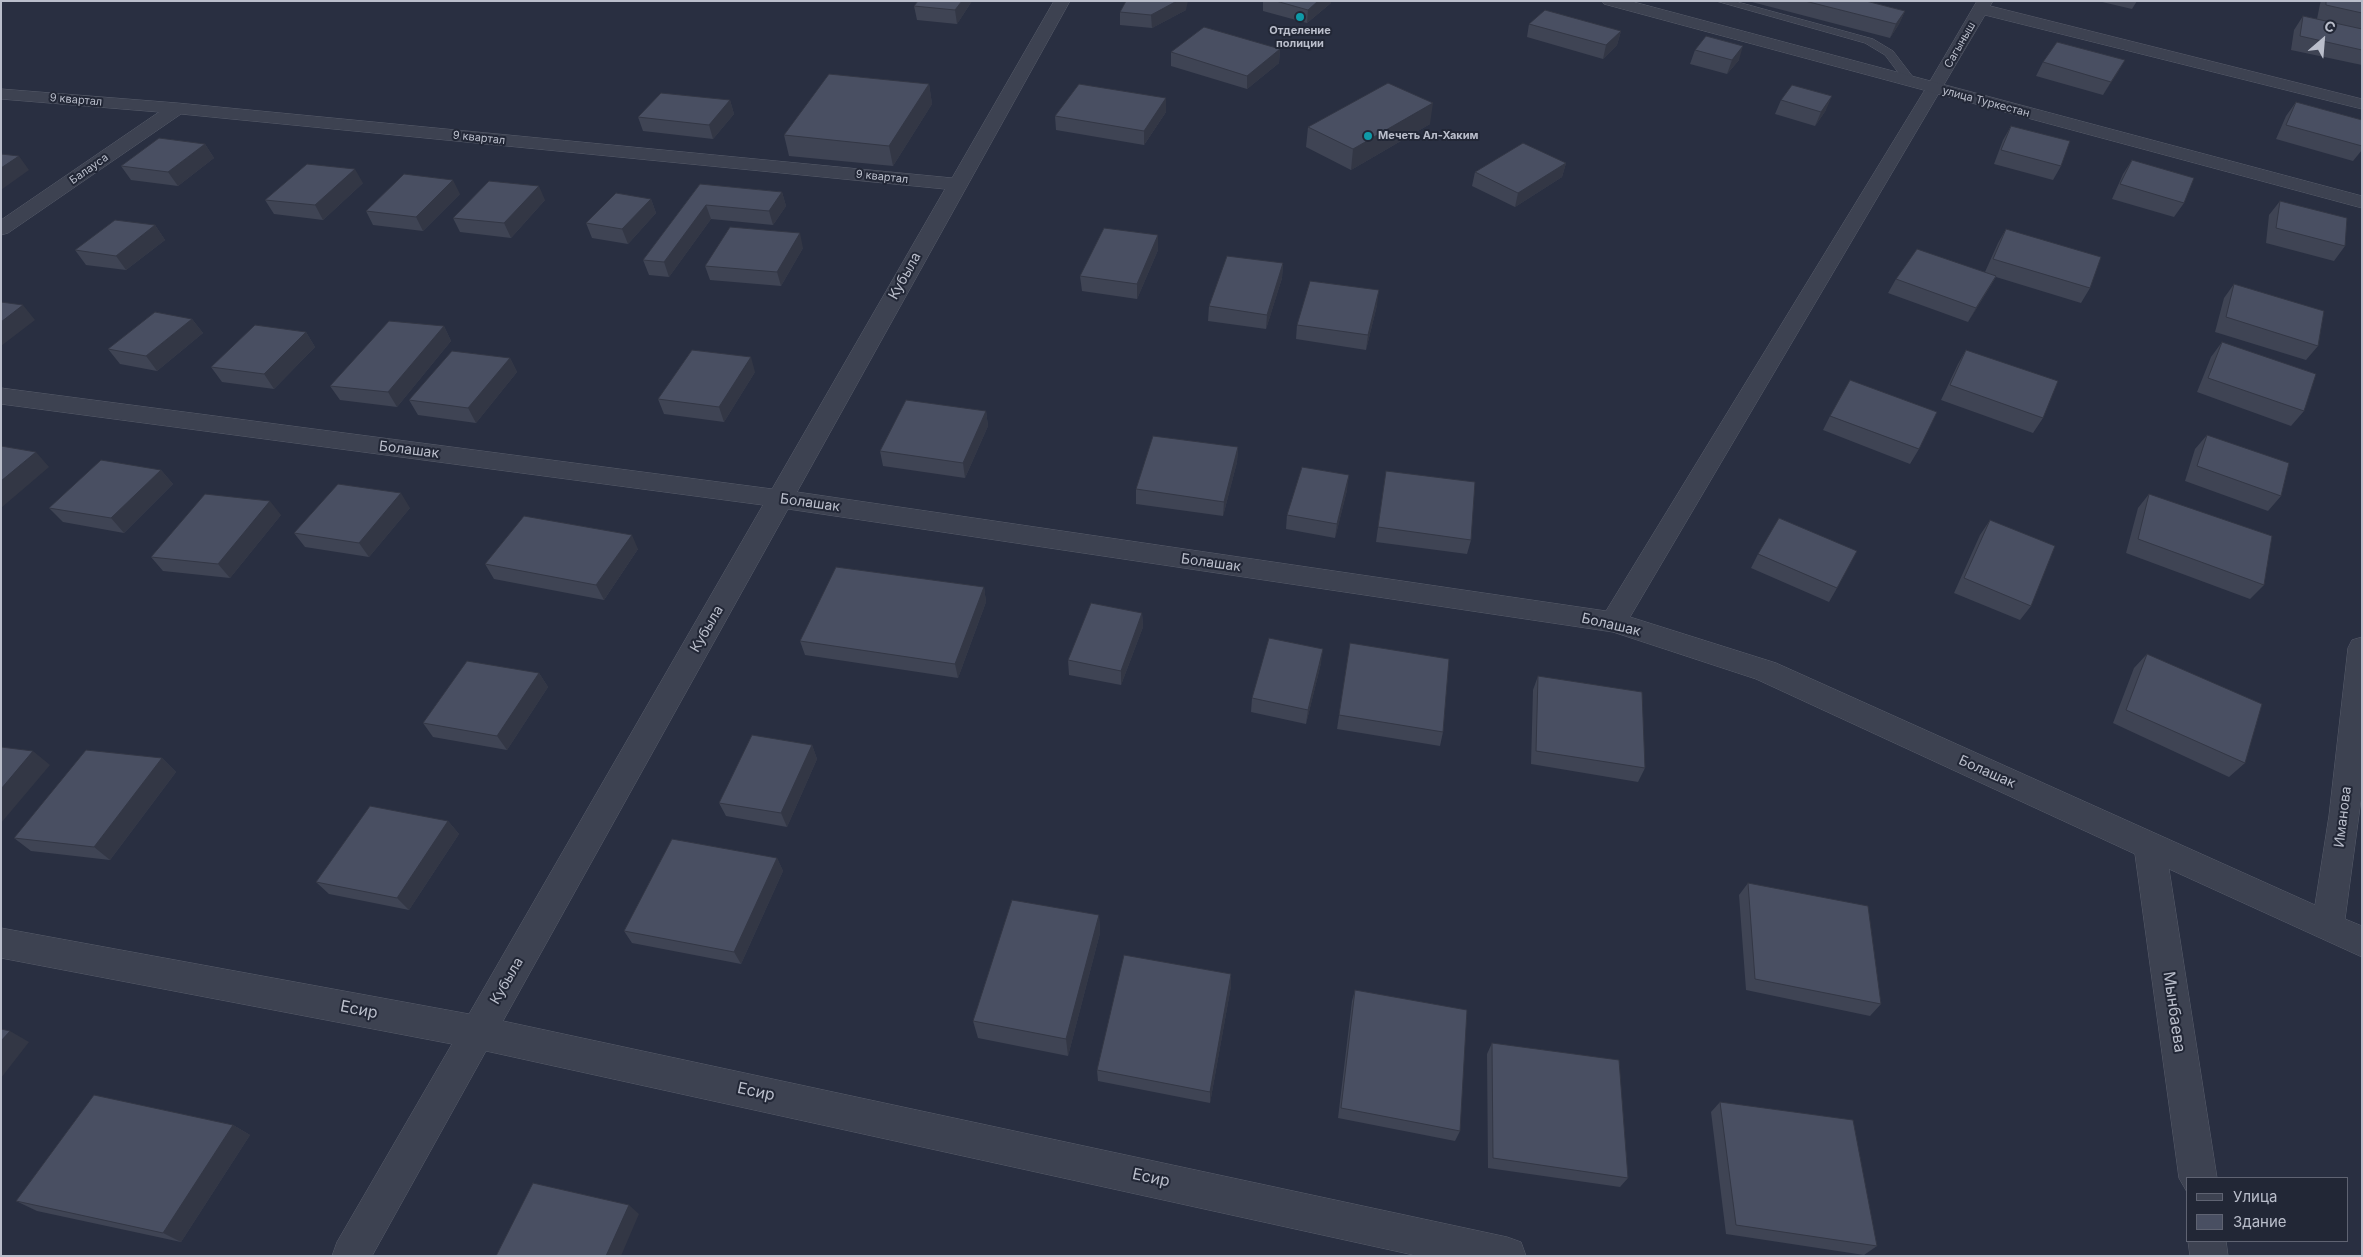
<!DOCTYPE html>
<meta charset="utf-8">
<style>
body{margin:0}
#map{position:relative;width:2363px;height:1257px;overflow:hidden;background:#292f41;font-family:Inter,sans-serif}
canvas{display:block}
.frame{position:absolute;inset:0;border:2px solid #babecb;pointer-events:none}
.legend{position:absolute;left:2186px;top:1177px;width:162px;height:65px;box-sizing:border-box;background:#222736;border:1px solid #5f6372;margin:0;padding:6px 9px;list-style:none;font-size:15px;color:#babecb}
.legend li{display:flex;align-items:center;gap:10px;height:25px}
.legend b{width:25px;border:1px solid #5f6372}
.north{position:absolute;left:2298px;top:15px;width:50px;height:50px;-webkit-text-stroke:4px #222736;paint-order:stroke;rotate:27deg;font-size:14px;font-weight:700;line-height:20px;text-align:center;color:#babecb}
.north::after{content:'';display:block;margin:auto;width:18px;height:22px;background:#babecb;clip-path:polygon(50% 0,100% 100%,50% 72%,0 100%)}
</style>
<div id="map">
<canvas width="2363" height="1257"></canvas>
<div class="frame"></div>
<ul class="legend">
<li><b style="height:6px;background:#3d4251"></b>Улица</li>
<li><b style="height:14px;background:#494f62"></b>Здание</li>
</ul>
<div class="north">С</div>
</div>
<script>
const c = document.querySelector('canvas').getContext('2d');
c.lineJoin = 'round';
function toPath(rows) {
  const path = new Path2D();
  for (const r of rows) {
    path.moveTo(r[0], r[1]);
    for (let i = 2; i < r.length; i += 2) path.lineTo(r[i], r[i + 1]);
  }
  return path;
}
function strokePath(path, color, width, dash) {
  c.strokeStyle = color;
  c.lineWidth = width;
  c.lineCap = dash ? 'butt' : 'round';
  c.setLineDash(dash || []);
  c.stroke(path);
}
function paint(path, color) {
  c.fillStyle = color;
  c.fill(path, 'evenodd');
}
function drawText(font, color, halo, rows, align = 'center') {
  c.font = font + ' Inter,sans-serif';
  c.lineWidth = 4;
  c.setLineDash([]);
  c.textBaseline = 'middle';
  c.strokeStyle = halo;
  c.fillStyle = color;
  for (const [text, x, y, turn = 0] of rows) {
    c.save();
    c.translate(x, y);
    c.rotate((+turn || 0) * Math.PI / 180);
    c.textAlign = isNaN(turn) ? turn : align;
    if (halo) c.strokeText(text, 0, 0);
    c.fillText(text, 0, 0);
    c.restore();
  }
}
const service = toPath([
 [1716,1,1734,1,1873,39,1893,51,1916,81,1914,83,1906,83,1885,55,1865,43,1716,1]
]);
const minor = toPath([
 [1054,1,1070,1,797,492,1606,611,1926,88,1977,1,1993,1,1990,6,2362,99,2362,109,1985,15,1630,617,1776,663,2315,905,2329,816,2348,648,2352,640,2362,637,2362,792,2345,919,2362,926,2362,957,2169,869,2217,1178,2187,1178,2187,1192,2179,1178,2135,854,1756,679,1613,632,788,509,503,1021,1507,1237,1521,1242,1526,1256,1418,1256,486,1051,372,1256,332,1256,337,1242,452,1044,1,958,1,928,469,1014,763,505,1,404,1,388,772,489,945,189,181,114,8,233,1,235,1,220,159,112,1,99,1,89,177,103,952,178,1054,1],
 [2188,1241,2226,1241,2228,1256,2190,1256,2188,1241]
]);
const tertiary = toPath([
 [1602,1,1630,1,2362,196,2362,208,1604,4,1602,1]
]);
const wall = toPath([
 [918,1,972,1,957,24,917,20,914,6],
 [1263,1,1331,1,1331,3,1307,23,1263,11],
 [1748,1,1866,1,1905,11,1899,24,1890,38],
 [2098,1,2137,1,2132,9],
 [2321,1,2362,1,2362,65,2291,50,2294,30,2303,16,2354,27,2317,19,2320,4],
 [1186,10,1152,28,1120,25,1120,12],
 [1529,24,1621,31,1617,45,1603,59,1527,37],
 [1280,49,1279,63,1247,89,1171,66,1171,52],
 [1695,50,1739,60,1727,74,1690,64],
 [2125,60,2103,95,2036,76,2043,62],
 [929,84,932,104,893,166,789,156,784,135],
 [1166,98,1166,112,1144,145,1056,130,1055,116],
 [730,100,734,114,713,139,643,131,638,117],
 [1781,100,1826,110,1815,126,1775,114],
 [2296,102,2362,120,2362,150,2353,161,2276,139,2286,116],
 [1430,124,1351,170,1306,147,1308,127],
 [2011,126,2061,166,2053,180,1994,164,2003,140],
 [205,144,214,158,178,186,131,180,121,166],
 [2132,160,2184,203,2174,217,2112,199,2123,174],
 [1566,163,1562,177,1515,207,1472,186,1475,172],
 [363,183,323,220,274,214,265,200],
 [700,184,782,192,786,206,773,225,711,219,669,277,649,275,643,260],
 [460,194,423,231,373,225,366,211],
 [651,199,656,213,628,244,592,238,586,223],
 [545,200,511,238,460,232,453,218],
 [2280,201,2345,246,2334,261,2266,243,2269,215],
 [155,225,165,240,126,270,86,265,75,250],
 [2006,229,2090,288,2081,303,1996,277,1968,322,1888,293,1896,279,1985,272,1998,243],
 [1158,235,1158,250,1137,299,1082,291,1080,276],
 [803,248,781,286,710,280,705,266],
 [1283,263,1282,278,1266,329,1208,321,1209,306],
 [2234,284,2318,346,2306,360,2215,332,2224,298],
 [1377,305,1366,350,1296,339,1297,325],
 [192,319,203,333,157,371,120,364,108,349],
 [444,326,451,341,397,407,340,400,330,386],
 [306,332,315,347,274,389,222,382,211,367],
 [2222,342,2304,411,2291,426,2197,392,2211,357],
 [1966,350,2043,418,2033,433,1941,400,1958,364],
 [510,358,517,372,476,423,418,415,409,400],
 [755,372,724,422,664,414,658,399],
 [986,411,988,426,965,478,883,466,880,451],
 [1830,416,1919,449,1910,464,1823,430],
 [2207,435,2281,496,2268,511,2185,481,2195,449],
 [1238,447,1237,462,1223,516,1136,504,1136,489],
 [161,470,173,484,124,533,63,522,49,508],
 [1384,485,1471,540,1467,554,1376,542],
 [1347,490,1335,538,1286,529,1287,515],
 [2149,494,2264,585,2250,599,2126,553,2138,508],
 [410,508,369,557,305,547,294,533],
 [281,515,230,578,163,571,151,557],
 [1990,520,2031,606,2020,620,1954,593,1980,535],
 [638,549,604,600,494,579,485,564],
 [1758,554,1837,588,1829,602,1751,568],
 [984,587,986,602,958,678,805,655,800,641],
 [1142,613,1143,627,1121,685,1069,675,1068,660],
 [1350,643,1443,732,1440,746,1337,729],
 [2147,654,2245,763,2229,777,2113,723,2134,668],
 [1321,663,1306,724,1251,712,1252,698],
 [539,673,548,687,507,750,433,737,423,723],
 [1538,676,1645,768,1638,782,1531,764,1533,690],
 [812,745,817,759,787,827,726,816,719,803],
 [162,758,176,772,110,860,31,851,14,838],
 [448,821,459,834,409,910,329,894,316,882],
 [777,858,783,871,741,964,632,943,624,931],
 [1748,883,1881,1004,1870,1016,1746,990,1739,895],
 [1099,915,1100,933,1068,1056,978,1038,973,1021],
 [1231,974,1231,986,1210,1103,1098,1081,1097,1070],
 [1355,990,1460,1131,1455,1141,1338,1118,1352,1001],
 [1492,1043,1628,1178,1620,1187,1488,1168,1487,1054],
 [1720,1102,1877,1246,1864,1255,1726,1234,1711,1112],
 [233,1125,250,1135,181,1242,37,1211,16,1201]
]);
const shadedWall = toPath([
 [962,1,972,1,957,24,955,10],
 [1177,1,1188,1,1186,10,1152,28,1151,15],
 [1318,1,1331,1,1331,3,1307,23,1308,10],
 [1905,11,1899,24,1890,38,1896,24],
 [1621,31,1617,45,1603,59,1606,45],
 [1743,46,1739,60,1727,74,1732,60],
 [1280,49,1279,63,1247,89,1247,76],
 [2125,60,2117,74,2103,95,2111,82],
 [929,84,932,104,893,166,889,146],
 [1832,96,1826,110,1815,126,1821,112],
 [1166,98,1166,112,1144,145,1144,131],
 [730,100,734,114,713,139,709,125],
 [1433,103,1430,124,1351,170,1353,149],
 [205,144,214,158,178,186,168,172],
 [19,156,29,170,1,190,1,168],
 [1566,163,1562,177,1515,207,1518,193],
 [355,169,363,183,323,220,315,205],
 [453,180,460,194,423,231,416,217],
 [539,186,545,200,511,238,504,223],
 [782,192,786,206,773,225,769,211],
 [651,199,656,213,628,244,622,229],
 [706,205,711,219,669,277,664,262],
 [155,225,165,240,126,270,116,256],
 [800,233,803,248,781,286,777,272],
 [1158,235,1158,250,1137,299,1137,284],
 [1283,263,1282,278,1266,329,1267,315],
 [1996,276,1988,290,1968,322,1976,308],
 [1379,290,1377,305,1366,350,1368,335],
 [23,305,35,320,1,346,1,322],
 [192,319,203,333,157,371,146,356],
 [444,326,451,341,397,407,388,392],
 [306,332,315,347,274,389,264,374],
 [751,357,755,372,724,422,719,407],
 [510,358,517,372,476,423,468,408],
 [986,411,988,426,965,478,963,463],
 [1238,447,1237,462,1223,516,1224,502],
 [36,452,49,467,1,508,1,481],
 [161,470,173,484,124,533,111,518],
 [1349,475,1347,490,1335,538,1337,524],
 [401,493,410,508,369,557,359,543],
 [270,501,281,515,230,578,218,564],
 [632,535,638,549,604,600,596,585],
 [984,587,986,602,958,678,955,664],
 [1142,613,1143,627,1121,685,1121,671],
 [1323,649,1321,663,1306,724,1308,710],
 [539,673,548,687,507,750,497,736],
 [812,745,817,759,787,827,781,813],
 [33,751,50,765,1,823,1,789],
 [162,758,176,772,110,860,94,847],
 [448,821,459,834,409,910,397,898],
 [777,858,783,871,741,964,734,952],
 [1099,915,1100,933,1068,1056,1066,1039],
 [1231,974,1231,986,1210,1103,1210,1092],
 [10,1031,29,1042,1,1078,1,1041],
 [233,1125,250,1135,181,1242,163,1233],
 [629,1205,639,1214,621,1256,606,1256]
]);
const building = toPath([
 [918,1,962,1,955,10,914,6,918,1],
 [1126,1,1177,1,1151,15,1120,12,1126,1],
 [1276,1,1318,1,1308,10,1276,1],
 [1805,1,1866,1,1905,11,1896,24,1805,1],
 [2326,1,2362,1,2362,13,2326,5,2326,1],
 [1545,10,1621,31,1606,45,1529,24,1545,10],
 [2303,16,2362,29,2362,50,2300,36,2303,16],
 [1204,27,1280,49,1247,76,1171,52,1204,27],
 [1706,36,1743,46,1732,60,1695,50,1706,36],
 [2057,42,2125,60,2111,82,2043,62,2057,42],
 [829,74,929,84,889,146,784,135,829,74],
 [1388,83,1433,103,1353,149,1308,127,1388,83],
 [1079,84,1166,98,1144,131,1055,116,1079,84],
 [1792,85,1832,96,1821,112,1781,100,1792,85],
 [661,93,730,100,709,125,638,117,661,93],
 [2296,102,2362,120,2362,146,2286,125,2296,102],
 [2011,126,2070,141,2061,166,2001,150,2011,126],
 [159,138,205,144,168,172,121,166,159,138],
 [1523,143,1566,163,1518,193,1475,172,1523,143],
 [1,154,19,156,1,168,1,154],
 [2132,160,2194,178,2184,203,2120,184,2132,160],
 [307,164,355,169,315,205,265,200,307,164],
 [404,174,453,180,416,217,366,211,404,174],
 [489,181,539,186,504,223,453,218,489,181],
 [700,184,782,192,769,211,706,205,664,262,643,260,700,184],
 [616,193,651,199,622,229,586,223,616,193],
 [2280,201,2347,218,2345,246,2276,228,2280,201],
 [115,220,155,225,116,256,75,250,115,220],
 [730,227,800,233,777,272,705,266,730,227],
 [1104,228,1158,235,1137,284,1080,276,1104,228],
 [2006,229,2101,257,2090,288,1993,259,2006,229],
 [1917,249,1996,276,1976,308,1896,279,1917,249],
 [1227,256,1283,263,1267,315,1209,306,1227,256],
 [1310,281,1379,290,1368,335,1297,325,1310,281],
 [2234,284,2324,311,2318,346,2226,317,2234,284],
 [1,302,23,305,1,322,1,302],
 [155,312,192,319,146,356,108,349,155,312],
 [389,321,444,326,388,392,330,386,389,321],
 [255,325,306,332,264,374,211,367,255,325],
 [2222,342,2316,374,2304,411,2208,378,2222,342],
 [692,350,751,357,719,407,658,399,692,350],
 [1966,350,2058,381,2043,418,1950,385,1966,350],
 [452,351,510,358,468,408,409,400,452,351],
 [1850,380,1937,412,1919,449,1830,416,1850,380],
 [906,400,986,411,963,463,880,451,906,400],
 [2207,435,2289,463,2281,496,2197,466,2207,435],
 [1153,436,1238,447,1224,502,1136,489,1153,436],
 [1,446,36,452,1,481,1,446],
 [101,460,161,470,111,518,49,508,101,460],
 [1302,467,1349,475,1337,524,1287,515,1302,467],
 [1386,471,1475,482,1471,540,1378,527,1386,471],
 [338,484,401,493,359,543,294,533,338,484],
 [205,494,270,501,218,564,151,557,205,494],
 [2149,494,2272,536,2264,585,2138,539,2149,494],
 [524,516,632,535,596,585,485,564,524,516],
 [1779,518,1857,551,1837,588,1758,554,1779,518],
 [1990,520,2055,546,2031,606,1964,578,1990,520],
 [836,567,984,587,955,664,800,641,836,567],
 [1091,603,1142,613,1121,671,1068,660,1091,603],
 [1269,638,1323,649,1308,710,1252,698,1269,638],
 [1350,643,1449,659,1443,732,1339,715,1350,643],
 [2147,654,2262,704,2245,763,2126,710,2147,654],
 [467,661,539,673,497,736,423,723,467,661],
 [1538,676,1642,692,1645,768,1536,751,1538,676],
 [752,735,812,745,781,813,719,803,752,735],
 [1,747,33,751,1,789,1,747],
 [86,750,162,758,94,847,14,838,86,750],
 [370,806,448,821,397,898,316,882,370,806],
 [672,839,777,858,734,952,624,931,672,839],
 [1748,883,1868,906,1881,1004,1755,979,1748,883],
 [1012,900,1099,915,1066,1039,973,1021,1012,900],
 [1124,955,1231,974,1210,1092,1097,1070,1124,955],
 [1355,990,1467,1010,1460,1131,1341,1108,1355,990],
 [1,1029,10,1031,1,1041,1,1029],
 [1492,1043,1619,1060,1628,1178,1493,1158,1492,1043],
 [94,1095,233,1125,163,1233,16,1201,94,1095],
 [1720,1102,1853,1120,1877,1246,1736,1225,1720,1102],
 [533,1183,629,1205,606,1256,496,1256,533,1183]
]);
const markers = [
 [1300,17,5,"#0f9aa8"],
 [1368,136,5,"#0f9aa8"]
];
const farPoinames = [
 ["Отделение",1300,31],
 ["полиции",1300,44],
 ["Мечеть Ал-Хаким",1378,136,"left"]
];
const farStreetnames = [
 ["Сагыныш",1960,45,-60],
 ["9 квартал",76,100,5],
 ["улица Туркестан",1986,102,15],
 ["9 квартал",479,138,6],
 ["Балауса",89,169,-35],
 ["9 квартал",882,177,6]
];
const streetNames = [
 ["Кубыла",905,276,-61],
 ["Болашак",409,450,7],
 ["Болашак",810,503,8],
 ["Болашак",1211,563,8],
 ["Болашак",1611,625,13],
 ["Кубыла",707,629,-60],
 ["Болашак",1987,772,24],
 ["Иманова",2343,817,-83],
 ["Кубыла",507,981,-60]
];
const nearStreetnames = [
 ["Есир",359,1010,11],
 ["Мынбаева",2174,1012,82],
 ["Есир",756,1092,12],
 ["Есир",1151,1178,12]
];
strokePath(service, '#585d6b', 1);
strokePath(minor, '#585d6b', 1);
strokePath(tertiary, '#585d6b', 1);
paint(service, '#3d4251');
paint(minor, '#3d4251');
paint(tertiary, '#3d4251');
paint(wall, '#3f4454');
paint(shadedWall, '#333745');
paint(building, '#494f62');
strokePath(building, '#333745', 1);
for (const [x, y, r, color] of markers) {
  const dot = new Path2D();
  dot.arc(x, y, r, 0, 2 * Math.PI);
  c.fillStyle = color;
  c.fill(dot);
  strokePath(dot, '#222736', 2);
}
drawText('bold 11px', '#babecb', '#222736', farPoinames);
drawText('11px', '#babecb', '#222736', farStreetnames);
drawText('14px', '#babecb', '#222736', streetNames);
drawText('16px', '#babecb', '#222736', nearStreetnames);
</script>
